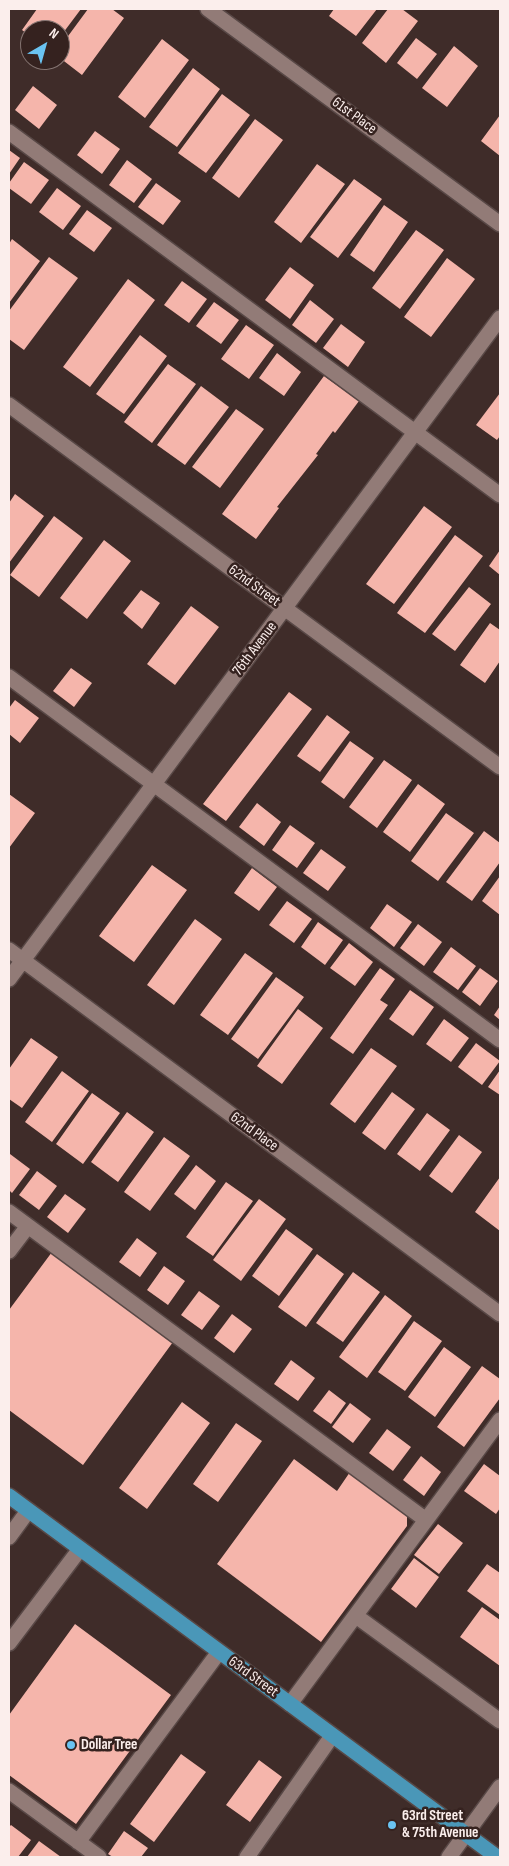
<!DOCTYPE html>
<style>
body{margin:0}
#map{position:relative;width:509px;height:1866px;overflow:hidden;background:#3f2c29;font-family:"Sofia Sans Condensed",sans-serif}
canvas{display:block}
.frame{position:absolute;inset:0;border:10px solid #fbeeec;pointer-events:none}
.north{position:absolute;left:20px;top:20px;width:50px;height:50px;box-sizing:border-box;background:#35221f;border:1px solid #847471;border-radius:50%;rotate:38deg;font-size:14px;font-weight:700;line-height:20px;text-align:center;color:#fbeeec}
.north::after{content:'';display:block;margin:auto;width:18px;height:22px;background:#6ac3f1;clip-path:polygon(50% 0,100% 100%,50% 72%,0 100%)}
</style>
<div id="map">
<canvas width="509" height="1866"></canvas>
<div class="frame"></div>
<div class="north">N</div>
</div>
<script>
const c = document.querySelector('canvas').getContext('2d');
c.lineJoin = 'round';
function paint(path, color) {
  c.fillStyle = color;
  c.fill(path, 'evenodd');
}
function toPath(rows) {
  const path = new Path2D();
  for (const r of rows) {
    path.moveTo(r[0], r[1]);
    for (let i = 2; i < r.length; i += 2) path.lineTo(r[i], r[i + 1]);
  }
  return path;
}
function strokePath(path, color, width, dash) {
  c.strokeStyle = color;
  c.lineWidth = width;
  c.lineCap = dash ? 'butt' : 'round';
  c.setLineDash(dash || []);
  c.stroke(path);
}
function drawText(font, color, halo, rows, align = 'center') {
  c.font = font + ' "Sofia Sans Condensed",sans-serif';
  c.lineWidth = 5;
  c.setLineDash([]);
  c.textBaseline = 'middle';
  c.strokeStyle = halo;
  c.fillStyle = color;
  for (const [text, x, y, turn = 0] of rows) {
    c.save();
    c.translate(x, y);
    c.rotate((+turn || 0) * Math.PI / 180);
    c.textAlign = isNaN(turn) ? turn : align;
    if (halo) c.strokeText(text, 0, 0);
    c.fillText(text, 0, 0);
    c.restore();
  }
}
const building = toPath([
 [37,9,81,9,60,37,60,30,30,30,30,36,22,30],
 [88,9,112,9,124,18,82,75,60,58,60,47],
 [334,9,377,9,356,36,329,16],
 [388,9,402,9,418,21,386,63,362,43],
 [416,38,437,54,417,79,397,63],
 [162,39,189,60,145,118,118,97],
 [454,46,478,66,447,107,422,88],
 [193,68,220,89,177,147,149,127],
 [33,86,57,105,39,129,15,110],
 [222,94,250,115,206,173,178,153],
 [500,115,500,156,481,141],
 [255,119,283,140,239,198,212,178],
 [95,131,120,149,102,174,77,155],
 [9,150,20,158,9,174],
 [127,160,152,179,134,203,109,185],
 [24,162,49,180,31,204,9,188,9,183],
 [317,164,345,184,301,243,274,222],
 [354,179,382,199,338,258,310,237],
 [156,183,181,201,163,225,138,207],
 [57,188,81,206,63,230,39,212],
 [384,205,408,222,374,272,350,255],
 [87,210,112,228,94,252,69,234],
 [416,230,444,250,400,309,372,288],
 [12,239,40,261,9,303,9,244],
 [49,257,78,278,24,350,9,339,9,311],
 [447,258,475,279,431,337,404,317],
 [290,267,314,285,290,319,265,300],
 [128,279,155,300,90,387,63,367],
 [182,281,207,299,189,323,164,305],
 [310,300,334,319,316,343,292,325],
 [214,302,239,320,221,344,196,326],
 [341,324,365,342,348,367,323,348],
 [246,325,274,345,249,379,221,359],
 [140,335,167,356,124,414,96,394],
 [277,353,301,372,284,396,259,378],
 [168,364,196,384,152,443,124,422],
 [324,376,359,401,335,433,333,431,316,454,318,455,277,507,279,508,256,539,222,514],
 [201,386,229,407,185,465,157,445],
 [500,393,500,436,497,440,476,425],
 [236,409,264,429,220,488,192,467],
 [15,494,44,516,9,563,9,503],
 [424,506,452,527,394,604,366,584],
 [54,516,83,538,39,597,10,575],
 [455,535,483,556,425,633,397,613],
 [104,540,131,561,87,619,60,598],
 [500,550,500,575,489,566],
 [469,587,491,604,455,651,432,634],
 [141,590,160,603,142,629,123,613],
 [191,606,219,627,175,685,147,664],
 [490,623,500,630,500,661,485,683,460,665],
 [71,668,92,683,74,707,53,691],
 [289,692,312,709,226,821,203,804],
 [15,700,39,718,20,743,9,734,9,708],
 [327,715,350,732,320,772,297,756],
 [350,741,374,758,344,799,321,782],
 [384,760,412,780,377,828,349,807],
 [418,784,445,804,410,852,383,832],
 [9,794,35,813,9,848],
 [257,803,281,822,264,846,239,827],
 [446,813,474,833,438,881,411,861],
 [290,825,315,843,297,868,272,850],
 [484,831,500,843,500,862,472,901,446,882],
 [321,849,346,867,328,891,303,873],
 [152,865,187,890,134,962,99,936],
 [252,868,277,887,259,911,234,893],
 [500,876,500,915,482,901],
 [287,901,312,919,294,943,269,925],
 [387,904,412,922,394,947,370,928],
 [195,919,222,939,174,1005,147,985],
 [318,922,343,940,325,965,301,947],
 [418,924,442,942,424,966,400,948],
 [349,943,373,962,355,986,330,968],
 [451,947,476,966,458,990,433,972],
 [245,953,273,973,228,1035,200,1015],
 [380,968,395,979,380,1000,388,1005,353,1054,330,1038],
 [480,968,498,981,480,1006,462,992],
 [276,977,304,997,258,1059,231,1039],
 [410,990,434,1007,413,1036,389,1019],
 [500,1006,500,1020,494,1015],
 [298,1009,323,1028,282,1084,257,1066],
 [444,1019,469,1038,451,1062,426,1044],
 [31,1038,58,1057,22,1108,9,1099,9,1069],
 [476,1043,500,1061,482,1085,458,1067],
 [371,1048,397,1066,355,1123,330,1104],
 [500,1070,500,1095,488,1087],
 [62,1071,89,1091,52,1142,25,1122],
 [392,1092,415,1109,385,1150,362,1133],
 [92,1093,120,1113,83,1164,56,1144],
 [127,1112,154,1132,118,1182,91,1162],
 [427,1113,450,1130,420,1171,397,1154],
 [459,1135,482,1152,452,1193,429,1176],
 [164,1137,190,1156,150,1211,124,1192],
 [10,1154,30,1169,12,1193,9,1190],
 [196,1165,216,1181,195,1210,174,1194],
 [37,1171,57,1186,39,1210,19,1195],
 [500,1177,500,1231,475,1212],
 [226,1182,253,1201,213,1256,186,1237],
 [65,1194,86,1209,68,1233,47,1217],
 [259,1199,286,1219,241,1281,213,1260],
 [286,1229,313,1249,279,1296,252,1276],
 [137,1238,157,1253,140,1277,119,1262],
 [52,1252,173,1342,83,1465,9,1410,9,1310],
 [317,1254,344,1274,306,1327,278,1307],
 [164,1266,185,1281,168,1305,147,1290],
 [353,1272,380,1292,343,1342,316,1323],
 [199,1291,220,1306,202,1330,181,1315],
 [385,1295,412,1316,367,1378,339,1357],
 [232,1314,252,1329,234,1353,214,1338],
 [414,1321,442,1341,405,1391,378,1372],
 [444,1347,471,1367,435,1417,408,1397],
 [291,1360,315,1378,298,1401,274,1384],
 [482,1366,500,1379,500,1398,464,1447,437,1427],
 [329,1390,346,1403,331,1424,313,1411],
 [182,1402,210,1423,147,1509,119,1488],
 [350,1403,371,1419,353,1443,332,1427],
 [236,1423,262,1441,218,1502,193,1484],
 [387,1429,411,1447,393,1471,369,1453],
 [421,1456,441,1472,424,1496,403,1480],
 [294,1459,337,1491,350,1472,407,1515,407,1526,321,1642,217,1564],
 [484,1464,500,1476,500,1508,496,1514,464,1491],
 [438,1524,463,1543,439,1574,414,1555],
 [414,1558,439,1577,416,1608,391,1589],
 [487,1564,500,1573,500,1615,467,1591],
 [482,1607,500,1620,500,1666,460,1637],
 [75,1624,171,1695,76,1824,9,1775,9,1715],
 [181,1754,206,1772,154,1842,130,1824],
 [259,1760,282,1777,250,1822,226,1805],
 [11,1825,31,1840,18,1857,9,1857,9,1827],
 [124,1831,148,1848,141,1857,113,1857,108,1854],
 [39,1841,61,1857,27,1857]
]);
const minor = toPath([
 [208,9,500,224],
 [9,132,500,495],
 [9,405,500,767],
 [9,677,500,1040],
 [9,950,500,1314],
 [9,979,500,318],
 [9,1212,426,1520],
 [9,1251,28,1226],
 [9,1537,28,1511],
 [356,1616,500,1721],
 [9,1643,80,1549],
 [290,1704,500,1420],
 [9,1791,99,1857],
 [78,1842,219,1652],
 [247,1857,332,1736],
 [449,1857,500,1787]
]);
const major = toPath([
 [9,1496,497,1857]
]);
const markers = [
 [71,1745,5,"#6ac3f1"],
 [392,1825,5,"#6ac3f1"]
];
const streetNames = [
 ["61st Place",354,116,36],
 ["62nd Street",254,586,36],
 ["76th Avenue",255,649,-53],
 ["62nd Place",254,1132,36],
 ["63rd Street",253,1677,36]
];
const poiNames = [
 ["Dollar Tree",81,1745],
 ["63rd Street",402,1816],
 ["& 75th Avenue",402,1833]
];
paint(building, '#f5b5ab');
strokePath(minor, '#584846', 18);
strokePath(major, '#584846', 18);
strokePath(minor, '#927b77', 15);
strokePath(major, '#4a97b8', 15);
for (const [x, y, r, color] of markers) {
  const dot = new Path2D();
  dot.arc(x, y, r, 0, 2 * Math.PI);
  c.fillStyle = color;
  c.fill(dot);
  strokePath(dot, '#35221f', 2);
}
drawText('15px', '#fbeeec', '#35221f', streetNames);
drawText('bold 15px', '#fbeeec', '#35221f', poiNames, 'left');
</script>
